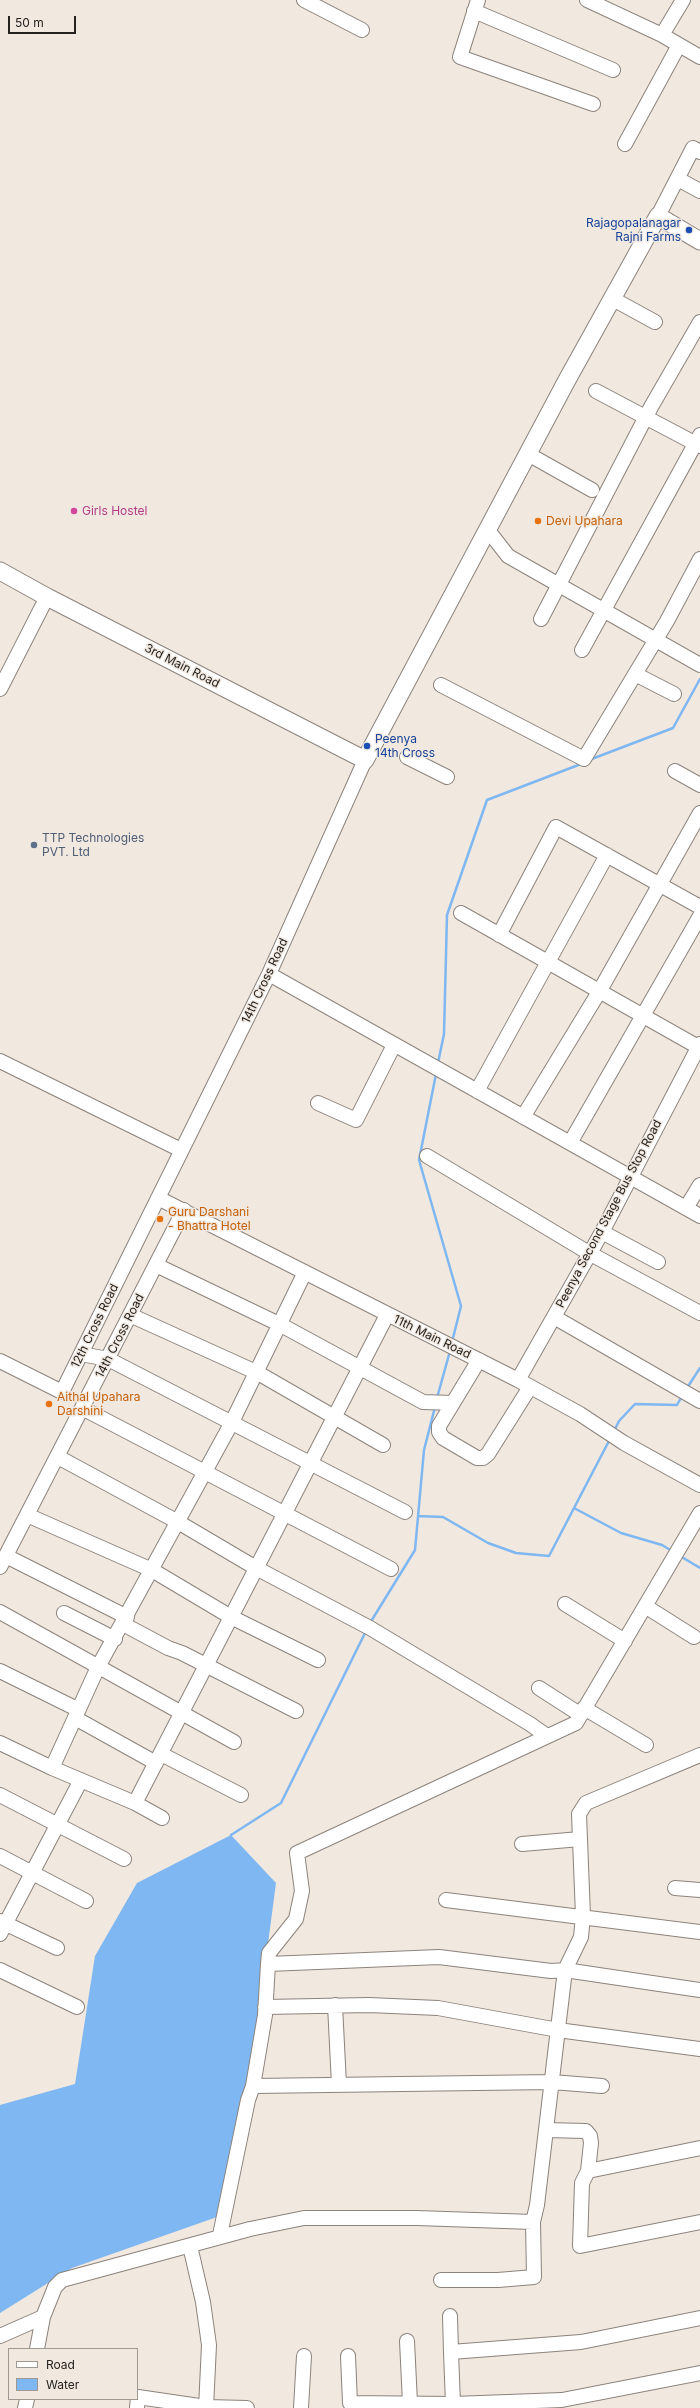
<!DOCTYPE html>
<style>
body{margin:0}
#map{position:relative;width:700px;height:2408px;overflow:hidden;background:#f1e8e0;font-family:Inter,sans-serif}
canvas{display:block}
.legend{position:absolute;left:8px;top:2348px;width:130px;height:52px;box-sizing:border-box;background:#f1e8e0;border:1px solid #9f9993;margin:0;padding:5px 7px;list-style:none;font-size:12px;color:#25221f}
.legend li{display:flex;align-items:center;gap:8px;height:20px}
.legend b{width:20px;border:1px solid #9f9993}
.scale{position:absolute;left:8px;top:16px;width:68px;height:18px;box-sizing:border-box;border:2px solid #25221f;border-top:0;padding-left:5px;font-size:12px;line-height:14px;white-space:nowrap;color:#25221f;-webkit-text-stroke:3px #f1e8e0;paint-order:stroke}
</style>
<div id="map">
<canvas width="700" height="2408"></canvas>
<ul class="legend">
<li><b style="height:5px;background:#fff"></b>Road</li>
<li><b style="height:11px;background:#7eb7f1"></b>Water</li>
</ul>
<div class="scale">50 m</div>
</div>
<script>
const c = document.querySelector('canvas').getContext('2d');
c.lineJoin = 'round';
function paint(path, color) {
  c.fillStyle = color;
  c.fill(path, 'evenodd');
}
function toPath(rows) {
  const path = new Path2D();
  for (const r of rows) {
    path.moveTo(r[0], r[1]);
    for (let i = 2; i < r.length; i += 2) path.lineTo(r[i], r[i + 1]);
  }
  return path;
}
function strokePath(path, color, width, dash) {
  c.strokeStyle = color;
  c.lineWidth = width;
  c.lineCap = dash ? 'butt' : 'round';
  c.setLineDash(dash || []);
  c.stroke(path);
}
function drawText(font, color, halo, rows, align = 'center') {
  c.font = font + ' Inter,sans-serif';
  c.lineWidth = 3;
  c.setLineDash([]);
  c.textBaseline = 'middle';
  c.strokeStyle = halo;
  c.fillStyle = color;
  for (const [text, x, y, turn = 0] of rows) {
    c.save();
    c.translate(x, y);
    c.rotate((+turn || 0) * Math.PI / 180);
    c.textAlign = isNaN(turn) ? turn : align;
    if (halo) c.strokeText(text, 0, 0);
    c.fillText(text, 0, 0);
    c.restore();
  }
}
const water = toPath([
 [231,1835,276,1883,251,2072,217,2217,72,2268,0,2313,0,2105,75,2084,95,1956,137,1883]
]);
const stream = toPath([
 [589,760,673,728,700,679],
 [438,1063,444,1034,447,915,487,800,581,764],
 [436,1074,419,1160,461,1306,452,1342],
 [687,1388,700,1368],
 [437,1398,450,1351],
 [614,1431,619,1421,635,1404,677,1405,682,1396],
 [574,1508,621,1533,662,1545,672,1551],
 [418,1516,443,1517,488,1543,516,1553,549,1556,610,1439],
 [680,1556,700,1568],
 [370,1623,415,1550,424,1450,435,1407],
 [231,1835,281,1803,366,1631]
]);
const minor = toPath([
 [304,0,362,30],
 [478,0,460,57,593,104],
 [587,0,662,35,700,57],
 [474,11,613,70],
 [662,35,683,0],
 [625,144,679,45],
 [678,179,700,191],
 [658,216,693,148,700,152],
 [613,299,655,322],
 [596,391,700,446],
 [528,454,592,490],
 [487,529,508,556,700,665],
 [541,619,651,407,700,322],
 [582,650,700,435],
 [635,674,674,694],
 [441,685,584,759,667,621,700,559],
 [0,689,47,597],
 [407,757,447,777],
 [675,771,700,785],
 [461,913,700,1048],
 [499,935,556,827,700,907],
 [269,974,700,1216],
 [0,1061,181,1150],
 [477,1091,607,855],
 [318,1103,356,1120,394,1045],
 [523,1117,599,992,700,813],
 [570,1143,700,916],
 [427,1156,589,1253,700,1313],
 [158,1198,518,1380,580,1414,624,1443,700,1485],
 [686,1208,700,1185],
 [602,1232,658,1262],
 [156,1265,281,1325,423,1402,453,1403],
 [130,1315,258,1373,383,1445],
 [554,1317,700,1401],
 [81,1354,108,1359,405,1512],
 [479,1360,439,1426,439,1432,443,1438,477,1458,483,1458,488,1454,530,1387],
 [0,1361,62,1392,269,974,365,760],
 [518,1380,602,1232,700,1044],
 [82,1408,391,1569],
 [58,1457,178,1522,256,1568,370,1628,530,1724,547,1736],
 [700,1513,576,1723,297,1853,302,1891,296,1919,269,1953,268,1964,439,1957,551,1971,565,1970,700,1990],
 [27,1515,152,1570,231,1617,318,1660],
 [6,1556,127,1617],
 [0,1567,184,1210],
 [565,1604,625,1641],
 [645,1606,694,1637],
 [0,1612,234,1742],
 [64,1613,115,1639],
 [123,1624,168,1648,182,1653,296,1711],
 [0,1671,77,1709],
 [539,1688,581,1715],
 [584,1708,646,1745],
 [75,1718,156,1763],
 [0,1743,52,1768,135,1803,162,1818],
 [161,1754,241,1795],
 [52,1768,98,1667,231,1424,305,1272],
 [0,1795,124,1859],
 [135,1803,387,1315],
 [522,1844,580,1839],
 [0,1856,86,1901],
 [675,1888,700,1890],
 [446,1900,700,1932],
 [0,1921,57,1948],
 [0,1934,81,1780],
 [0,1970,77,2007],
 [335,2005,339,2085],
 [265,2007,369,2005,438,2008,558,2030,700,2049],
 [253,2086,552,2082,602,2086],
 [546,2130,586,2131,590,2136,591,2143,588,2171],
 [700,2148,588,2171,582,2183,580,2246,700,2222],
 [220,2235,248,2100,253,2086,265,2015,268,1964],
 [190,2246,203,2302,209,2345,206,2408],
 [441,2280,498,2280,534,2277,533,2222,537,2205,565,1970,581,1937,583,1916,579,1814,586,1803,700,1755],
 [450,2316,451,2352],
 [0,2336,43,2317,55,2287,62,2280,250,2229,304,2218,417,2218,533,2222],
 [407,2341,410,2403],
 [37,2349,43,2317],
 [348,2356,350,2403,453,2404,562,2400,700,2373],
 [453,2404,451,2352,581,2342,700,2318],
 [25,2408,27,2399],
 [137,2408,138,2397,206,2407,247,2408],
 [301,2408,304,2356]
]);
const major = toPath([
 [0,571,47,597,365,760,567,380,658,216,700,241]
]);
const markers = [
 [689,230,4,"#1a4fb4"],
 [74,511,4,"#d1479c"],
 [538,521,4,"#e8710a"],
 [367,746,4,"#1a4fb4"],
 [34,845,4,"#5c6f8a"],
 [160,1219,4,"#e8710a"],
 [49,1404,4,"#e8710a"]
];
const transitNames = [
 ["Rajagopalanagar",681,223],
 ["Rajni Farms",681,237],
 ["Peenya",375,739,"left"],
 ["14th Cross",375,753,"left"]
];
const hotelNames = [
 ["Girls Hostel",82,511]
];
const foodNames = [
 ["Devi Upahara",546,521],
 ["Guru Darshani",168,1212],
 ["- Bhattra Hotel",168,1226],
 ["Aithal Upahara",57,1397],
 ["Darshini",57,1411]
];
const streetNames = [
 ["3rd Main Road",182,666,27],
 ["14th Cross Road",265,981,-65],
 ["Peenya Second Stage Bus Stop Road",609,1214,-62],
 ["12th Cross Road",95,1326,-64],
 ["14th Cross Road",120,1336,-63],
 ["11th Main Road",432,1337,26]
];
const serviceNames = [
 ["TTP Technologies",42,838],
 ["PVT. Ltd",42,852]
];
paint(water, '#7eb7f1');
strokePath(stream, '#7eb7f1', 2.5);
strokePath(minor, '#8c837c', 16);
strokePath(major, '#8c837c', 19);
strokePath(minor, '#fff', 14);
strokePath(major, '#fff', 17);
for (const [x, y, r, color] of markers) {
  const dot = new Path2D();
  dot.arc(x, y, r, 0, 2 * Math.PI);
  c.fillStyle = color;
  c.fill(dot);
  strokePath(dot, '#f1e8e0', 1.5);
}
drawText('12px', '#164399', '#f1e8e0', transitNames, 'right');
drawText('12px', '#b23c85', '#f1e8e0', hotelNames, 'left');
drawText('12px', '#c56008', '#f1e8e0', foodNames, 'left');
drawText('12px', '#25221f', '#f1e8e0', streetNames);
drawText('12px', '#4e5e75', '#f1e8e0', serviceNames, 'left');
</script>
